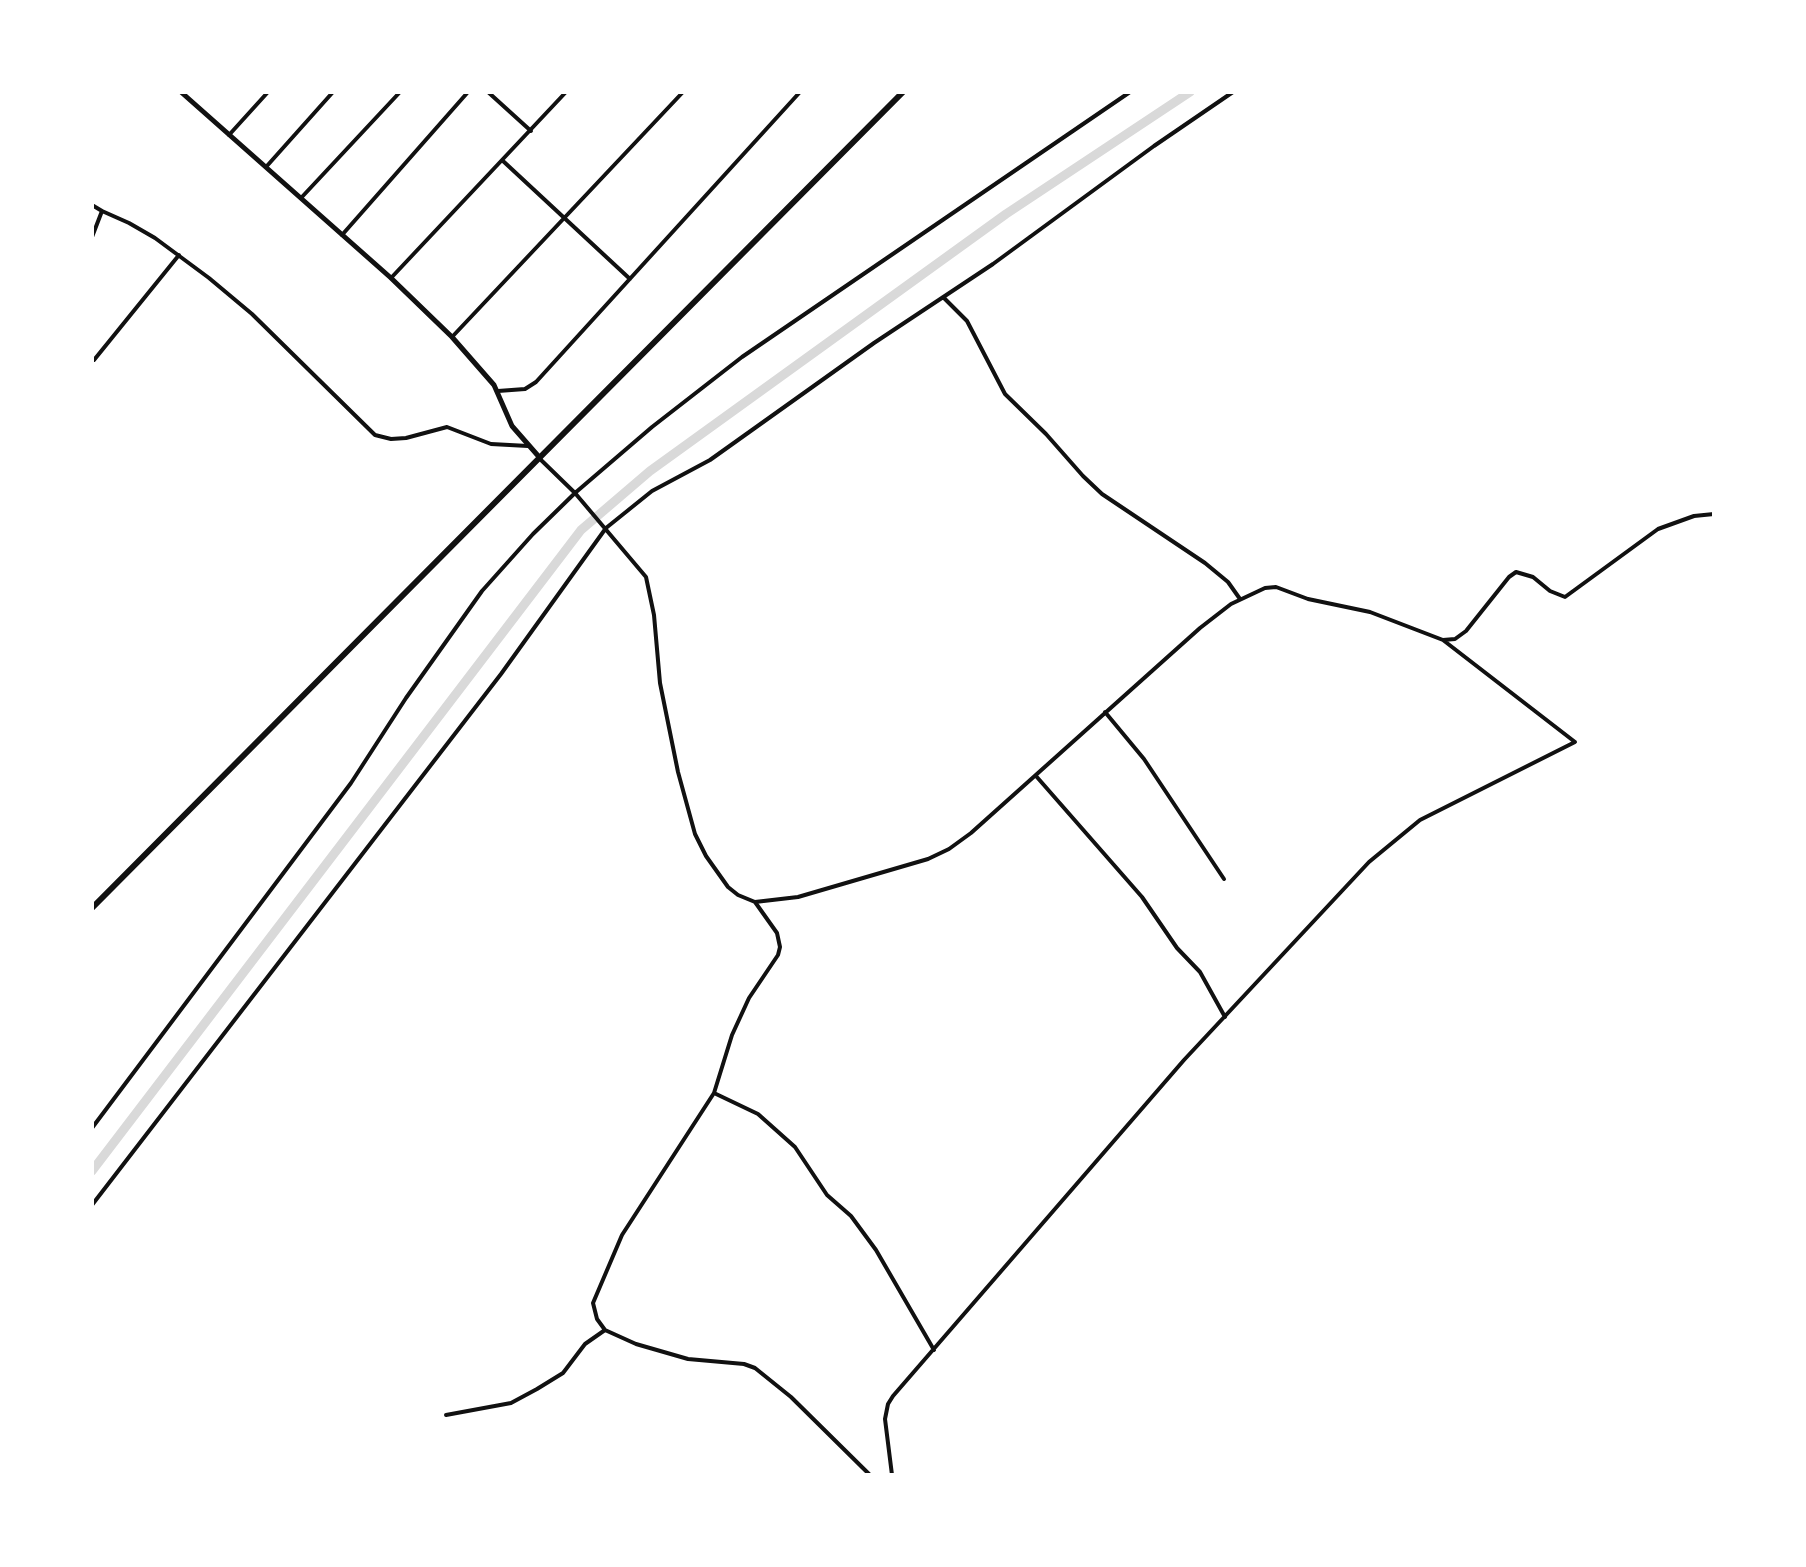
<!DOCTYPE html>
<style>
body{margin:0}
#map{position:relative;width:1806px;height:1567px;overflow:hidden;background:#fff;font-family:Karla,sans-serif}
canvas{display:block}
.frame{position:absolute;inset:0;border:94px solid #fff;pointer-events:none}
</style>
<div id="map">
<canvas width="1806" height="1567"></canvas>
<div class="frame"></div>
</div>
<script>
const c = document.querySelector('canvas').getContext('2d');
c.lineJoin = 'round';
function toPath(rows) {
  const path = new Path2D();
  for (const r of rows) {
    path.moveTo(r[0], r[1]);
    for (let i = 2; i < r.length; i += 2) path.lineTo(r[i], r[i + 1]);
  }
  return path;
}
function strokePath(path, color, width, dash) {
  c.strokeStyle = color;
  c.lineWidth = width;
  c.lineCap = dash ? 'butt' : 'round';
  c.setLineDash(dash || []);
  c.stroke(path);
}
const canal = toPath([
 [92,1171,581,530,650,471,1006,214,1190,92]
]);
const minor = toPath([
 [488,92,531,131],
 [229,135,268,92],
 [503,161,630,279],
 [266,167,333,92],
 [301,198,400,92],
 [92,205,102,211,92,237],
 [102,211,129,223,155,238,209,278,252,314,375,435,391,439,406,438,447,427,491,444,528,446],
 [342,235,468,92],
 [391,278,566,92],
 [943,297,967,321,1005,394,1046,434,1083,476,1102,494,1205,563,1228,582,1240,599],
 [452,337,683,92],
 [94,360,179,255],
 [498,391,525,389,536,382,800,92],
 [540,459,575,493,646,577,654,615,660,683,678,772,695,834,706,856,728,887,738,895,755,902,798,897,928,859,949,849,971,833,1200,628,1231,604,1265,588,1276,587,1308,599,1370,612,1443,640,1455,639,1466,631,1509,577,1516,572,1533,577,1550,591,1565,597,1658,529,1694,516,1714,514],
 [1105,712,1144,759,1224,879],
 [1036,776,1142,897,1177,948,1200,972,1225,1017],
 [714,1093,758,1114,795,1147,827,1195,851,1216,876,1250,934,1350],
 [92,1128,351,783,406,698,482,591,533,534,575,493,652,427,742,357,1130,92],
 [92,1205,501,674,606,528,652,491,710,460,874,343,993,264,1154,146,1233,92],
 [605,1330,636,1344,688,1359,744,1364,755,1368,791,1397,870,1475],
 [446,1415,511,1403,537,1389,563,1373,585,1344,605,1330,597,1319,593,1303,622,1235,714,1093,732,1035,749,998,778,955,780,947,777,933,755,902],
 [892,1475,885,1419,888,1404,893,1396,1184,1060,1369,862,1420,820,1575,742,1443,640]
]);
const secondary = toPath([
 [181,92,391,278,452,337,494,385,512,426,540,458]
]);
const primary = toPath([
 [92,908,903,92]
]);
strokePath(canal, '#d9d9d9', 9);
strokePath(minor, '#111', 4);
strokePath(secondary, '#111', 5);
strokePath(primary, '#111', 6);
</script>
